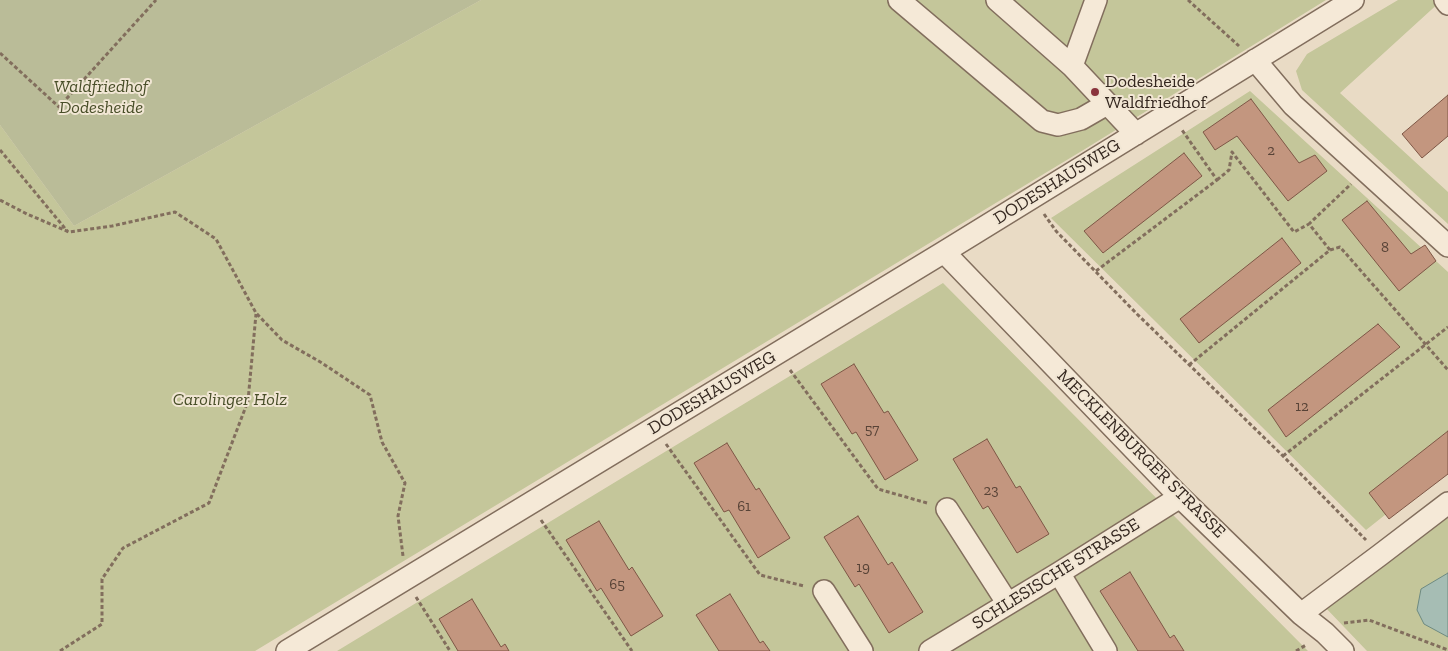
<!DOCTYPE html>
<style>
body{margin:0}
canvas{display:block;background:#e9dbc5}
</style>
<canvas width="1448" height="651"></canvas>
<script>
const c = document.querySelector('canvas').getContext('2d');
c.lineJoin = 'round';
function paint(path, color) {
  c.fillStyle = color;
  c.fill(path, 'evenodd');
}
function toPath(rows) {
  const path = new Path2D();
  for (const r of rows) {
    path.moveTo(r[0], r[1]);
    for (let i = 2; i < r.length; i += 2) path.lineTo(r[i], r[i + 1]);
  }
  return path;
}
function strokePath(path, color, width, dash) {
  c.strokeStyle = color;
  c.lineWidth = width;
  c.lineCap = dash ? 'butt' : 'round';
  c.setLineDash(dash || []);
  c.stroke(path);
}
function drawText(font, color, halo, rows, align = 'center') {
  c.font = font + ' "Zilla Slab",serif';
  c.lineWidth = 4;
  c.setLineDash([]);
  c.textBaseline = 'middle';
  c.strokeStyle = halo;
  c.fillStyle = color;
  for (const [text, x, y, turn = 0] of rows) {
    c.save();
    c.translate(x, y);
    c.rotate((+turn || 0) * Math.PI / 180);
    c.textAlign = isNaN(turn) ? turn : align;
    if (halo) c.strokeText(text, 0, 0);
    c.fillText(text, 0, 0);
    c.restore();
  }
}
const green = toPath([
 [481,0,1326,0,1085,149,255,651,0,651,0,125,74,226],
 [1398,0,1442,0,1340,93,1448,192,1448,224,1302,90,1296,71,1307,54],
 [1250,91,1448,272,1448,465,1366,530,1051,218],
 [943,283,1308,651,337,651],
 [1448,513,1448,651,1367,651,1323,605]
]);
const cemetery = toPath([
 [0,0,481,0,74,226,0,125]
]);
const water = toPath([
 [1448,573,1448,637,1424,624,1417,610,1421,589,1448,573]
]);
const building = toPath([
 [1448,95,1448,136,1422,158,1402,134,1448,95],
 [1251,99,1299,163,1315,155,1327,171,1288,201,1237,136,1215,150,1203,132,1251,99],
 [1184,153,1202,176,1103,253,1084,231,1184,153],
 [1367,201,1411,254,1425,245,1436,261,1399,291,1342,220,1367,201],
 [1282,238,1301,263,1199,343,1180,319,1282,238],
 [1378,324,1400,347,1286,437,1268,410,1378,324],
 [854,364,884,413,888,411,918,460,885,480,856,432,852,434,821,384,854,364],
 [1448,431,1448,474,1389,519,1369,493,1448,431],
 [987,439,1016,488,1020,486,1049,534,1017,553,988,506,983,509,953,459,987,439],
 [727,443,756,490,759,488,790,538,758,558,729,510,724,512,694,463,727,443],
 [858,516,888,565,892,562,923,612,889,633,859,584,855,587,824,537,858,516],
 [599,521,629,570,632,567,663,616,631,636,601,588,597,591,566,540,599,521],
 [1130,572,1170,638,1174,635,1184,651,1138,651,1100,591,1130,572],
 [730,594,760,643,763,641,770,651,719,651,696,615,730,594],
 [472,599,501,647,505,644,509,651,458,651,439,619,472,599]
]);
const path = toPath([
 [1188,0,1239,46],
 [0,53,59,107,156,0],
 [0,150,68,232],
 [1217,180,1229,170,1232,152,1294,232,1309,224],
 [0,200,27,214,69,232,112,226,175,212,216,239,256,313,282,340,322,363,370,395,382,442,405,483,398,516,403,556],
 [1044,214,1056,231,1137,314,1283,456,1366,540],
 [1330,250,1309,224,1351,184],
 [1096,271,1217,180,1182,130],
 [1189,365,1330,250,1340,247,1448,370],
 [790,370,878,489,927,503],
 [666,444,760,575,804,586],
 [1283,456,1448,327],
 [541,520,632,651],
 [416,597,450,651],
 [1344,623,1369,620,1448,650],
 [60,651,102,624,102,579,123,548,209,503,248,401,256,314],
 [1296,651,1306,645]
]);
const minor = toPath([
 [899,0,1042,121,1058,125,1081,119,1107,104],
 [997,0,1072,66,1136,134],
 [1445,0,1448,4],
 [1255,60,1293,105,1448,246],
 [1072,66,1096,0],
 [944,252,1180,497,1301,614,1325,633,1343,651],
 [947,509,1008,604],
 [1059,573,1106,651],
 [824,591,862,651],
 [1301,614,1380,555,1448,503],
 [287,651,944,252,1353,0],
 [930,651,1059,573,1180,497]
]);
const markers = [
 [1095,92,5,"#8a343c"]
];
const numberNames = [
 ["2",1271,151],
 ["8",1385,248],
 ["12",1302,407],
 ["57",872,430],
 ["23",991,491],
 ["61",744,507],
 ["19",863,568],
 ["65",617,585]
];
const poiNames = [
 ["Dodesheide",1105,82],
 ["Waldfriedhof",1105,103]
];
const parkNames = [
 ["Waldfriedhof",101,87],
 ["Dodesheide",101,108],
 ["Carolinger Holz",230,400]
];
const streetNames = [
 ["DODESHAUSWEG",1057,182,-32],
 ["DODESHAUSWEG",712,393,-31],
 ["MECKLENBURGER STRASSE",1141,454,45],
 ["SCHLESISCHE STRASSE",1056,574,-32]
];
paint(green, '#c4c69a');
paint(cemetery, '#babc98');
paint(water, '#a6bdb4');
strokePath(water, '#6e8a81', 1);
paint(building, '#c3967f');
strokePath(building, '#7e5746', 1);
strokePath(minor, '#826e5d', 24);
strokePath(path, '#826e5d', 3, [4, 2.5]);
strokePath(minor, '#f5e9d7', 21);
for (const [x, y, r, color] of markers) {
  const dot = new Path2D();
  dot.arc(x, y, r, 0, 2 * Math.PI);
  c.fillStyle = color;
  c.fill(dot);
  strokePath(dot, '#f1e6d4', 2);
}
drawText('15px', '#584337', null, numberNames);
drawText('18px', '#34271f', '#f1e6d4', poiNames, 'left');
drawText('italic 18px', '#484e28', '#f1e6d4', parkNames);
drawText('18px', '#34271f', '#f1e6d4', streetNames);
</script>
